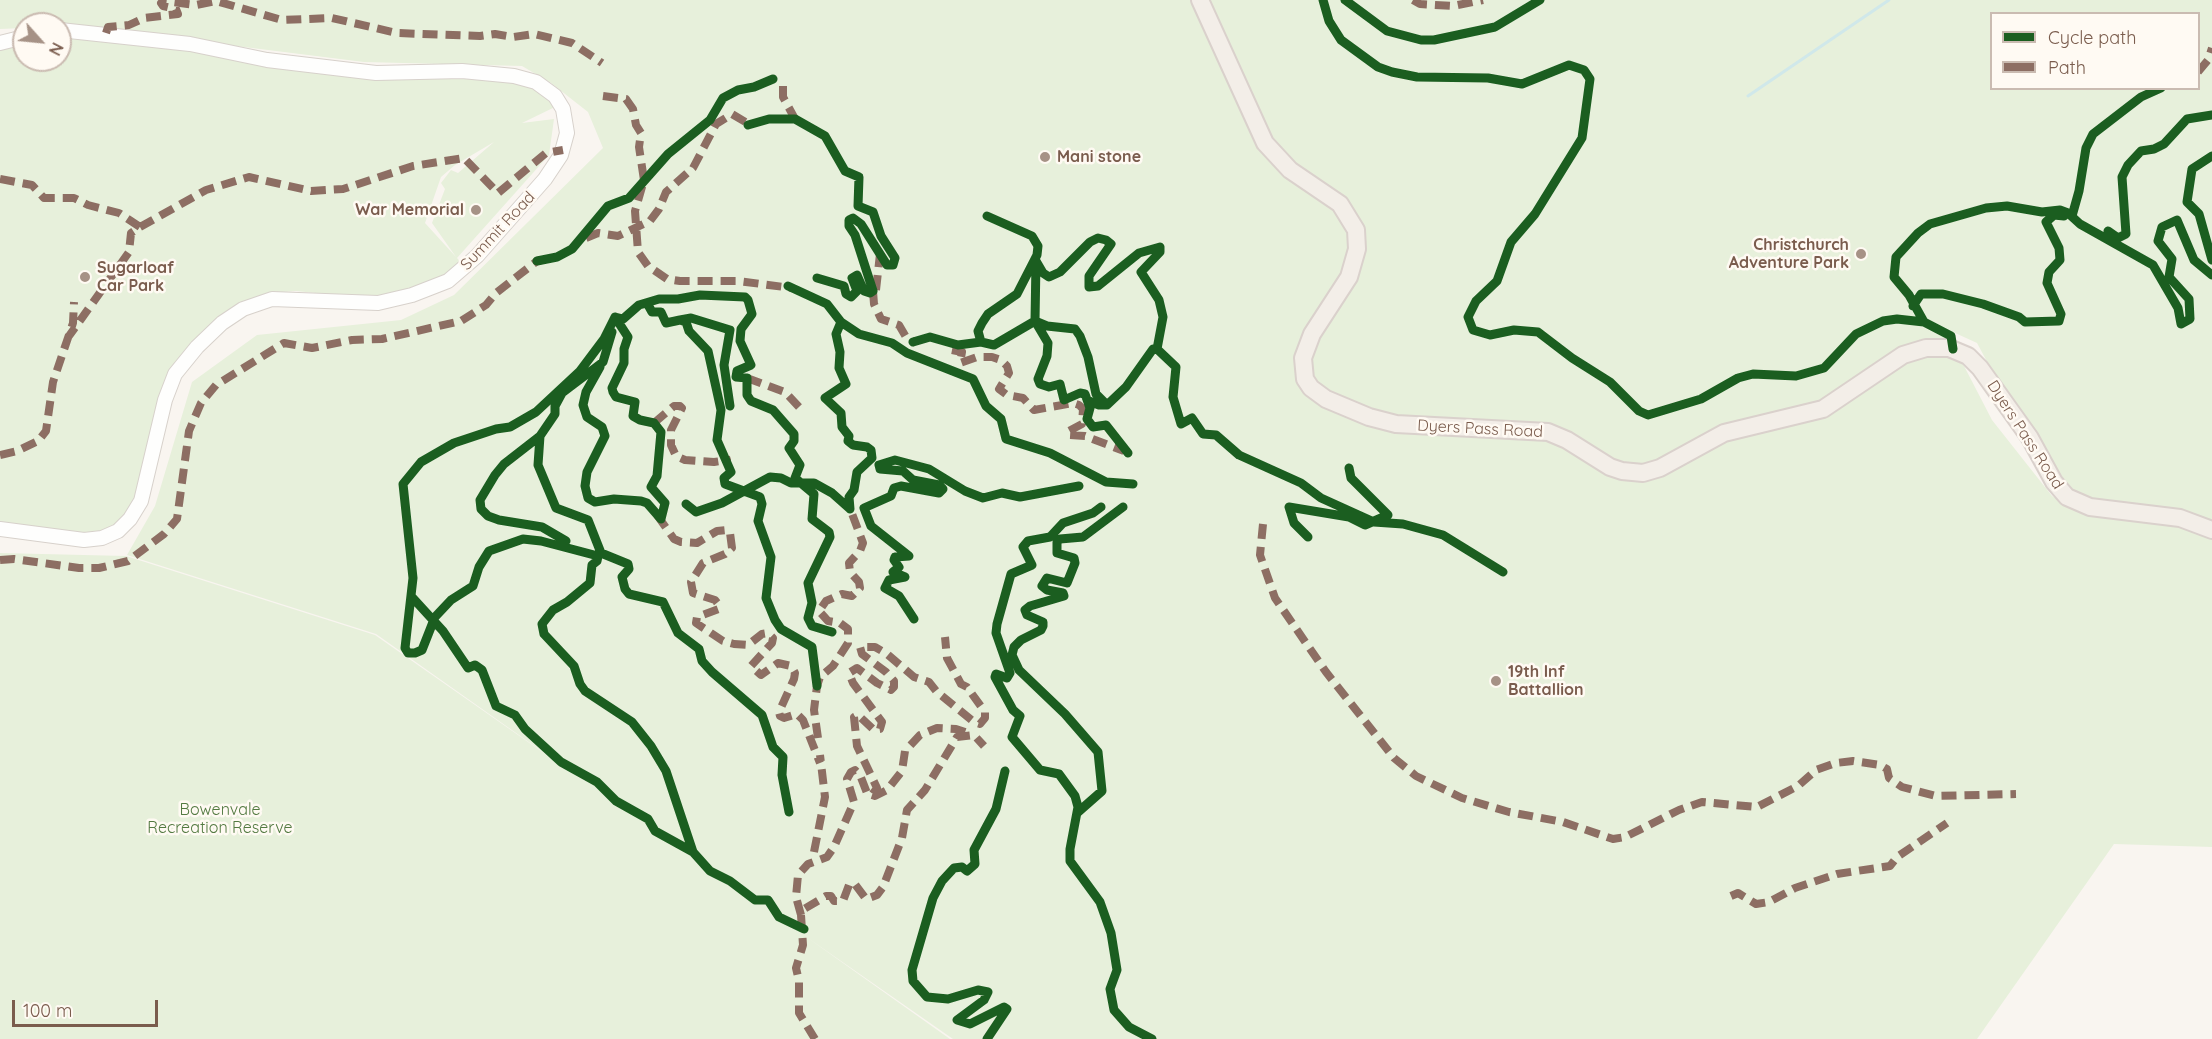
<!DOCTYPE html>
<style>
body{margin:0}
#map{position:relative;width:2212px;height:1039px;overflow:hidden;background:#f9f5f0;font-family:Quicksand,sans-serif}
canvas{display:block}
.legend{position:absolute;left:1990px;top:12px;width:210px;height:78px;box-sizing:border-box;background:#fffaf3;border:2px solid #cabbb1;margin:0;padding:8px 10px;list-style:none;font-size:18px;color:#7a5c4d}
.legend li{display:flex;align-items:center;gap:12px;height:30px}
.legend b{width:30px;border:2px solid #cabbb1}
.north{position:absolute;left:12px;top:12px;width:60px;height:60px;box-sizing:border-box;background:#fffaf3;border:2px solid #cabbb1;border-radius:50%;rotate:117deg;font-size:16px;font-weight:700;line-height:24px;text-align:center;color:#7a5c4d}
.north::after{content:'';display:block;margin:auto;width:21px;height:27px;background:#a69286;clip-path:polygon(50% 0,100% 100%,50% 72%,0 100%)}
.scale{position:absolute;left:12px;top:1000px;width:146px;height:27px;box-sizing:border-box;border:3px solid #7a5c4d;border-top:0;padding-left:8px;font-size:18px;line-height:21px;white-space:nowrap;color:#7a5c4d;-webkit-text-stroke:4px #fffaf3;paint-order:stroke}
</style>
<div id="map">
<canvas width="2212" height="1039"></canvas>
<ul class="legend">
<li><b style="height:8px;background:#1b5e20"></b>Cycle path</li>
<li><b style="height:8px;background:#8d6e63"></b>Path</li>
</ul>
<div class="north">N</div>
<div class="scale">100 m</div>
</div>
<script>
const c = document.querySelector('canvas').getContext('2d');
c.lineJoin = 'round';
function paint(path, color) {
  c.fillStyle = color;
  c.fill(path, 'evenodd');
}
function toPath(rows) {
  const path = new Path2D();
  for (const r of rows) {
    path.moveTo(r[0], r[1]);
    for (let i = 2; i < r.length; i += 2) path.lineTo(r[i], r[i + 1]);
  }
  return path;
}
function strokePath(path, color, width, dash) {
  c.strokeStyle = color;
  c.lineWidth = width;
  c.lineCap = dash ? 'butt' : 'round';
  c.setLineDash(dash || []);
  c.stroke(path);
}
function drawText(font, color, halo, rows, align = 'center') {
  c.font = font + ' Quicksand,sans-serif';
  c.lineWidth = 5;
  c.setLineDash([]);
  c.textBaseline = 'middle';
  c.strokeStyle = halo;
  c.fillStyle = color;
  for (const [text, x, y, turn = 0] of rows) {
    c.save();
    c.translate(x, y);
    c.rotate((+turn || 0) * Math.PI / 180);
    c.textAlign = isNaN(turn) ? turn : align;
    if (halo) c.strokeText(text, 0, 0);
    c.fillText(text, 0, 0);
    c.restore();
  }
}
const green = toPath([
 [0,0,2212,0,2212,521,2193,513,2092,498,2070,489,1998,382,1977,343,1953,332,1944,335,1949,337,1992,420,2052,496,2078,512,2185,528,2212,538,2212,847,2114,844,1977,1039,953,1039,805,936,950,1039,0,1039,0,553,126,556,375,635,591,786,376,634,127,555,155,506,192,382,257,335,401,320,454,295,603,148,588,112,551,83,522,66,364,62,60,24,24,24,24,28,0,29],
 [1992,14,2198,14,2198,88,1992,88],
 [60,32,203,51,466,75,533,86,557,106,522,123,554,119,549,155,457,258,462,264,452,275,399,294,364,298,296,291,270,293,244,302,205,331,175,362,162,388,141,491,126,518,103,532,75,535,30,526,0,523,0,48,24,43,24,60,60,60],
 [494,142,458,173,451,170,441,183,445,189,432,223,456,257,425,223,441,177,455,165]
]);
const stream = toPath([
 [1748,96,1889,0]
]);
const minor = toPath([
 [0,43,24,37],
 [0,529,84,540,102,538,118,531,130,519,141,501,165,400,175,374,197,347,222,323,243,309,272,299,378,303,412,295,448,281,477,256,545,179,561,155,567,133,563,109,555,96,536,82,514,76,462,71,376,73,267,60,190,44,60,30]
]);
const major = toPath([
 [1200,0,1265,143,1290,170,1340,204,1356,230,1357,249,1349,277,1312,334,1303,358,1305,379,1311,388,1326,399,1369,417,1396,424,1548,432,1567,440,1610,467,1622,471,1643,473,1660,468,1724,433,1823,409,1903,355,1926,348,1949,348,1968,356,1980,368,2030,438,2054,482,2067,497,2090,507,2180,518,2212,530]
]);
const quiet = toPath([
 [1413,0,1420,4,1453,6,1483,0],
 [106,33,108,27,129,25,144,18,178,14,176,9,163,6,161,3,163,1,196,5,216,1,282,20,332,18,397,33,480,36,495,34,513,37,534,34,572,43,602,63],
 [2198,72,2208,60,2212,48],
 [783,86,783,97,795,119],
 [603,96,626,99,633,109,636,125,641,133,639,147,644,180,635,211,638,252,648,266,667,279,680,281,738,281,792,288],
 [0,179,32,185,44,198,74,198,88,205,119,213,140,227,131,233,129,252,69,336],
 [140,227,206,190,249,177,311,191,343,189,413,166,464,158,498,193,546,153,563,150],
 [586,238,598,233,618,236,650,221,659,209,666,192,693,168,716,124,732,114,752,126],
 [876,290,880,254],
 [873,291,874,304,881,319,899,325,906,337,916,343],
 [952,350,962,352,960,363,977,357,992,357,1001,360,1007,366,1009,373,999,389,1007,395,1023,398,1034,410,1073,403,1079,405,1083,409,1082,424,1067,432,1068,435,1085,436,1124,451],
 [747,378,785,392,799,407],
 [654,423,674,406,680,406,682,408,671,430,671,445,676,456,685,460,714,462,727,460,726,457],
 [0,455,17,451,38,441,46,431,53,382,73,323,74,302],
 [657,515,674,539,681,542,697,543,717,531,727,530,730,533,732,548,725,554,703,563,691,582,693,593,715,600,719,605,719,609,697,617,696,623,723,641,734,644,748,645,762,634,768,633,773,638,772,643,751,666,761,675,778,663,791,666,795,673,794,679,779,712,780,716,784,718,797,714,803,720,820,763],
 [1263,524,1260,555,1275,598,1326,672,1394,758,1416,776,1462,798,1509,812,1563,822,1613,839,1625,837,1679,810,1702,802,1757,807,1798,786,1816,770,1836,763,1853,761,1880,765,1887,769,1889,778,1902,787,1936,796,2016,794],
 [0,560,14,559,79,568,99,568,128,561,164,534,177,519,189,431,201,403,216,385,284,343,312,348,352,340,382,339,461,321,486,305,496,293,537,261,542,260],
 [818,738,814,710,817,686,820,677,833,666,848,643,848,629,840,623,828,621,819,611,826,601,842,594,852,596,860,588,859,582,850,572,849,563,860,551,863,543,848,503],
 [872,795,875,796,887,790,902,771,905,751,920,735,937,728,956,729,971,734],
 [814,852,825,797,820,755],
 [1731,896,1738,893,1756,904,1769,902,1795,888,1837,874,1890,866,1897,857,1947,823],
 [801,915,796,897,798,875,808,864,827,857,834,847,854,802,847,779,851,772,855,770,860,775,867,793,872,795,877,788,857,746,854,717,858,715,874,730,880,729,882,722,853,683,849,673,857,668,877,683,891,690,894,687,894,681,886,672,862,654,860,647,875,647,887,654,914,677,929,682,937,692,974,722,980,724,985,718,985,712,967,687,961,684,947,658,945,637],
 [815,1039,799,1013,799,981,796,968,803,945,801,915,804,909,826,896,831,896,834,901,843,901,849,885,854,883,866,899,877,895,883,887,902,838,907,810,925,790,957,737,974,735,984,746]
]);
const cycleway = toPath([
 [1323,0,1329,21,1341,40,1378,67,1392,72,1417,77,1488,78,1522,84,1569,65,1584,70,1590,79,1582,138,1535,214,1511,242,1497,281,1476,301,1468,317,1473,330,1490,335,1514,330,1538,332,1572,358,1610,382,1639,411,1648,415,1701,399,1738,378,1753,374,1796,376,1824,368,1856,334,1883,321,1897,319,1924,322,1951,336,1953,349],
 [1345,0,1387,31,1421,40,1434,40,1495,27,1540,0],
 [748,125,769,119,795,119,825,136,845,171,859,177,858,206,873,212,881,236,895,258,893,265,887,265,861,224,853,218,849,220,849,226,855,235,873,291,870,293,864,291,857,275,852,278,857,291,851,297,846,294,844,286,817,278],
 [2212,156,2192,169,2187,202,2199,214,2212,260],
 [2072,216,2079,191,2086,148,2093,134,2141,97,2161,88],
 [2108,231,2118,238,2126,234,2122,177,2128,165,2141,151,2154,149,2164,144,2187,119,2212,115],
 [537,261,557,257,572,249,608,206,629,198,668,154,710,120,723,98,738,90,754,87,773,79],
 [1036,261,1043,273,1049,277,1060,272,1090,242,1098,238,1106,240,1111,244,1089,276,1089,287,1098,286,1139,253,1160,247,1160,252,1141,272,1159,300,1163,317,1157,349],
 [1036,261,1035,321,1047,326,1075,329,1080,336,1088,357,1096,394,1105,403],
 [788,286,827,304,841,322,859,334,892,343,907,353,973,379,986,406,1001,419,1006,439,1050,453,1106,482,1133,484],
 [639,305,647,303,652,312,661,312,666,323,680,320,686,322,689,331,708,351,721,410,717,440,731,472,724,478,725,484,760,497,762,504,758,521,771,557,766,598,775,620,781,629,812,647,817,686],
 [1913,306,1921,294,1943,294,1983,304,2019,317,2025,322,2059,321,2061,314,2047,283,2049,272,2060,260,2059,248,2046,222,2054,215,2064,216],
 [615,317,604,339,580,371,536,412,510,427,496,429,454,443,421,462,403,484,413,578,405,648,408,653,415,653,422,650,435,617,451,600,473,586,479,567,489,551,523,539,541,541,598,556,597,561,592,565,590,583,567,602,553,610,542,624,544,634,574,666,580,684,585,691,632,722,651,746,666,771,693,852],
 [615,317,623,319,639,305,659,299,678,299,700,295,745,297,748,300,752,314,741,329,740,341,751,365,737,371,736,377,747,378,747,395,751,401,773,410,794,434,794,441,789,448,800,465,795,478,814,494,812,519,829,532,830,537,808,583,812,603,808,618,812,626,832,632],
 [615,317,628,337,624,349,624,363,612,388,613,392,616,397,635,402,633,416,640,420,654,423,661,432,657,476,651,487,665,503,661,519],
 [680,320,691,318,730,330,724,365,730,406],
 [841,322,836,334,840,352,839,368,846,384,825,398,841,413,842,427,849,436,848,441,853,445,867,447,871,450,872,458,857,472,854,490,849,497,850,509],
 [1924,322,1909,295,1894,277,1896,257,1918,233,1930,224,1986,208,2007,206,2042,212,2060,210,2068,213,2080,224,2153,265,2178,308,2181,324,2190,319,2189,299,2169,277,2172,259,2158,241,2162,227,2177,220,2194,260,2212,275],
 [612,332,603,362,562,393,555,406,555,414,540,436,538,465,556,508,588,520,601,553,628,564,629,569,622,577,625,589,629,594,663,602,678,633,699,649,702,661,712,672,762,715,773,747,783,757,782,775,789,812],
 [913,342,930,337,958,345,981,342,994,345,1035,321,1048,343,1047,356,1038,379,1040,384,1049,387,1060,384,1064,400,1080,393,1085,394,1090,408,1087,419,1093,427,1106,425,1128,453],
 [981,342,978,331,982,323,988,314,1017,294,1037,255,1038,246,1032,236,987,216],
 [600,367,586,392,583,405,587,417,602,427,605,436,587,472,585,486,588,498,595,502,614,499,641,501,647,503,661,519],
 [1089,401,1099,405,1107,405,1126,387,1153,349,1157,349,1176,367,1173,397,1181,424,1192,418,1203,434,1216,435,1239,455,1301,483,1321,498,1374,522,1403,524,1443,535,1503,572],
 [540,436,504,464,495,475,480,500,481,509,488,516,499,520,542,527,566,541],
 [686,504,696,512,722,503,770,477,781,478,791,483,814,483,832,493,850,509],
 [1101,507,1093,513,1063,523,1050,537,1028,541,1023,547,1032,565,1011,574,997,624,996,633,1010,673,1007,678,996,674,995,677,1013,710,1020,716,1012,737,1040,770,1059,774,1075,796,1078,807,1070,849,1070,861,1100,902,1111,933,1117,970,1110,989,1114,1010,1129,1027,1152,1039],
 [1308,537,1294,523,1289,507,1349,517,1365,525,1388,515,1351,478,1349,468],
 [411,596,443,631,468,668,475,665,482,670,496,706,515,715,525,729,561,762,597,782,616,801,648,819,655,831,693,852,710,871,730,881,755,900,768,900,779,917,804,929],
 [914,619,899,596,885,588,889,580,905,577,893,572,899,567,894,560,895,557,909,556,871,526,864,508,891,496,894,488,901,486,939,493,943,489,939,485,913,480,903,471,880,469,879,465,895,460,929,469,965,491,983,498,1002,493,1020,497,1079,486],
 [1077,813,1102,791,1098,752,1065,714,1019,670,1012,655,1014,647,1021,640,1041,630,1043,626,1043,622,1027,615,1025,610,1030,606,1064,596,1063,593,1047,590,1042,586,1047,578,1067,583,1075,563,1074,558,1057,553,1057,542,1060,539,1083,537,1123,507],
 [987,1039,1007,1009,1004,1007,970,1024,957,1020,984,1000,988,992,978,990,948,999,927,997,913,981,912,970,933,898,942,881,954,868,962,867,967,871,975,864,974,850,996,809,1005,771]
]);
const markers = [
 [1045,157,6,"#a69286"],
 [476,210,6,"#a69286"],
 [1861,254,6,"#a69286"],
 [85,277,6,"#a69286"],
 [1496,681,6,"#a69286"]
];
const poiNames = [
 ["Mani stone",1057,157],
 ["War Memorial",464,210,"right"],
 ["Christchurch",1849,245,"right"],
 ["Adventure Park",1849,263,"right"],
 ["Sugarloaf",97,268],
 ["Car Park",97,286],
 ["19th Inf",1508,672],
 ["Battallion",1508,690]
];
const streetNames = [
 ["Summit Road",498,231,-47],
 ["Dyers Pass Road",1480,429,3],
 ["Dyers Pass Road",2025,435,57]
];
const parkNames = [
 ["Bowenvale",220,810],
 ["Recreation Reserve",220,828]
];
paint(green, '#e7f0db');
strokePath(stream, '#d0e8ea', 3);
strokePath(minor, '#d7d1cb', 16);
strokePath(major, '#dad1cc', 20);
strokePath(minor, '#fefefd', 14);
strokePath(major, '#f3eee8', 16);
strokePath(quiet, '#8d6e63', 8, [15, 8]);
strokePath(cycleway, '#1b5e20', 9);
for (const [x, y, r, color] of markers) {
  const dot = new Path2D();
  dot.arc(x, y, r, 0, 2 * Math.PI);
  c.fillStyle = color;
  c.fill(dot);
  strokePath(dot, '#fffaf3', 2);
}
drawText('bold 16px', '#7a5c4d', '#fffaf3', poiNames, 'left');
drawText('16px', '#7a5c4d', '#fffaf3', streetNames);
drawText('16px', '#537a41', '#fffaf3', parkNames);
</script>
